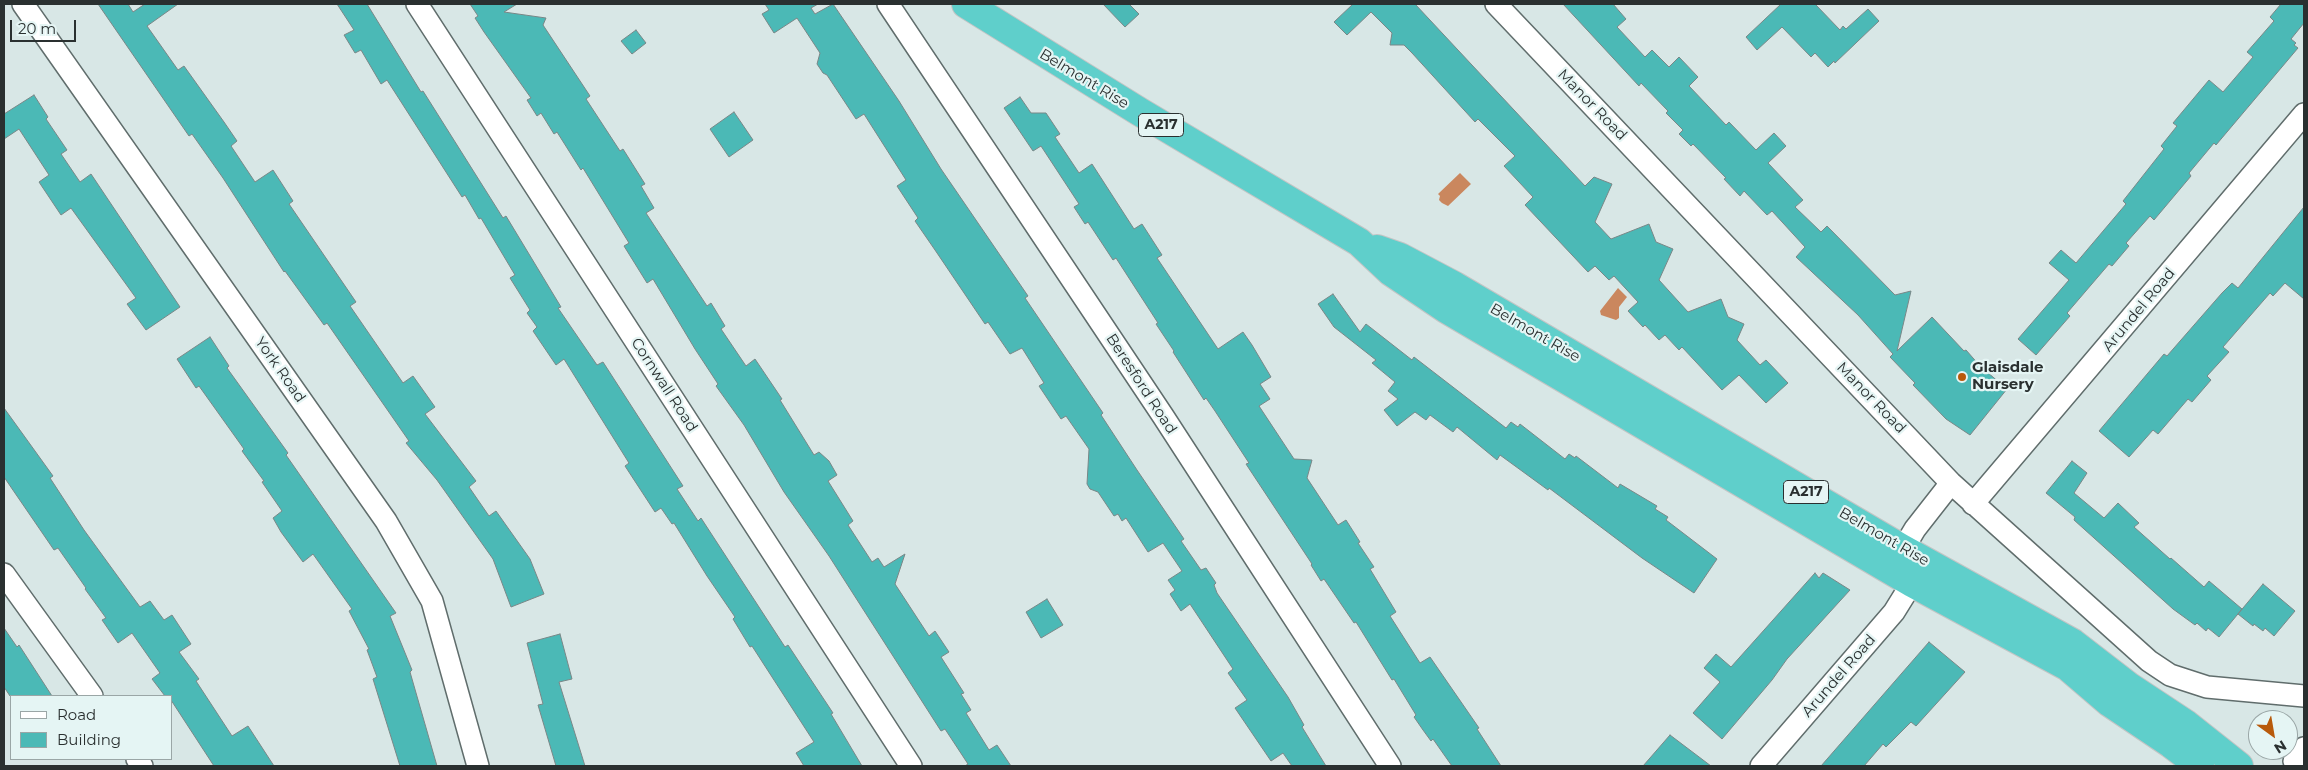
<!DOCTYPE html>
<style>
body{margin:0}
#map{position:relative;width:2308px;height:770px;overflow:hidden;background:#d8e7e6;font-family:Montserrat,sans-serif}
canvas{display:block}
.frame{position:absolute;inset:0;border:5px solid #2a3030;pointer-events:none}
.legend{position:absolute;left:10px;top:695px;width:162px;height:65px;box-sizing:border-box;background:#e5f5f4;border:1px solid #9aa6a6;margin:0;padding:6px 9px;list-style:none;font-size:15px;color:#2a3030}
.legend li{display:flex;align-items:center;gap:10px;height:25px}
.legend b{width:25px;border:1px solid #9aa6a6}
.north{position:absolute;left:2248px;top:710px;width:50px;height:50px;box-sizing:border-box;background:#e5f5f4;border:1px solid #9aa6a6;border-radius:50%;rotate:148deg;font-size:14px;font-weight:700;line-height:20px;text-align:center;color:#2a3030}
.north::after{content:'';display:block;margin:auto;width:18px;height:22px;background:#b85a0b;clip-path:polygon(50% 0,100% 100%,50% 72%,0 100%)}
.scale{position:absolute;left:10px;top:20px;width:66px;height:22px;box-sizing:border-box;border:2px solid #2a3030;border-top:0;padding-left:6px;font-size:15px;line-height:18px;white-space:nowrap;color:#2a3030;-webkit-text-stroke:4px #e5f5f4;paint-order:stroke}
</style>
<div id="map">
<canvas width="2308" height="770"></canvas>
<div class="frame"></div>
<ul class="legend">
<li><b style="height:6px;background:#fff"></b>Road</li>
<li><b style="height:14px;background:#4bb9b6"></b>Building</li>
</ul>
<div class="north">N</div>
<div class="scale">20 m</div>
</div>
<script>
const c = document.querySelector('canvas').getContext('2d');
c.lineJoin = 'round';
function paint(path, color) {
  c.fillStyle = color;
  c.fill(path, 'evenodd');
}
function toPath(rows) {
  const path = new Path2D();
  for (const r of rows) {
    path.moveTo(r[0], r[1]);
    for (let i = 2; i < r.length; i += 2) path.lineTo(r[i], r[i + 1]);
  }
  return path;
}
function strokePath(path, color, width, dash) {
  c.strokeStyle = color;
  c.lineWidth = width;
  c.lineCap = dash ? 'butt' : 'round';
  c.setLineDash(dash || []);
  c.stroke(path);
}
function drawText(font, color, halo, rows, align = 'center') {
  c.font = font + ' Montserrat,sans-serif';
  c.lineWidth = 4.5;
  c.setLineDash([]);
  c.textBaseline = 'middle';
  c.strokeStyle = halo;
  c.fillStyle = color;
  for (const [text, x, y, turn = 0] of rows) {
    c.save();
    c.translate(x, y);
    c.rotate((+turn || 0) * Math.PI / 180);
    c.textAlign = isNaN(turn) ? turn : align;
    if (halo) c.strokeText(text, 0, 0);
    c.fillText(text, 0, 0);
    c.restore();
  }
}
const water = toPath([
 [1460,173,1471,184,1448,206,1442,203,1439,200,1440,196,1438,194],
 [1618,288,1627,297,1619,307,1619,318,1616,320,1601,315,1600,311]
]);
const building = toPath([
 [98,4,128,4,133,12,145,4,178,4,147,26,178,70,184,66,224,122,237,141,231,146,255,182,273,170,293,201,289,204,356,302,350,306,403,383,413,376,435,407,425,414,476,481,469,487,489,516,496,511,530,559,544,594,511,607,493,559,437,480,406,443,409,441,327,323,324,325,285,271,284,272,223,178,192,134,189,136,98,4],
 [337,4,367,4,421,92,423,91,503,218,506,216,561,307,558,308,597,365,603,362,683,486,677,489,698,521,701,518,785,647,788,645,833,713,831,714,862,766,804,766,796,753,814,742,752,646,750,647,733,619,735,617,707,576,674,523,672,524,661,508,655,512,625,466,629,463,564,359,556,365,533,331,537,327,527,313,530,310,510,278,515,275,481,218,479,219,465,195,462,197,387,80,381,84,361,50,355,53,344,35,354,30,337,4],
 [470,4,517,4,504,12,546,18,543,25,590,96,586,99,620,151,623,149,645,184,641,186,654,208,646,213,707,306,711,303,725,326,721,329,746,366,755,359,782,399,780,400,814,455,819,452,829,461,837,475,828,481,853,521,848,525,872,562,878,558,884,567,905,554,895,584,929,636,935,631,949,652,941,657,964,693,961,694,971,710,966,713,989,750,997,745,1011,766,965,766,968,764,945,729,941,731,829,556,784,492,744,425,716,386,718,384,695,349,653,279,647,283,624,246,629,243,583,168,581,170,557,132,554,134,541,113,537,116,527,100,531,98,484,32,475,18,478,16,470,4],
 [765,4,818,4,811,8,815,14,833,4,899,101,941,169,1028,296,1025,298,1103,413,1101,415,1137,470,1184,539,1181,541,1201,570,1206,568,1216,583,1214,585,1217,593,1288,697,1304,725,1302,727,1326,766,1292,766,1283,753,1271,761,1235,708,1247,700,1228,673,1233,669,1190,604,1181,611,1170,594,1175,590,1168,580,1182,571,1163,543,1148,552,1126,518,1122,521,1118,514,1114,516,1098,492,1090,489,1087,484,1089,449,1066,416,1061,419,1039,386,1044,383,1022,348,1010,354,988,322,985,324,935,250,915,221,918,218,897,186,906,180,864,114,856,119,827,75,823,73,817,64,820,53,797,18,774,33,762,14,769,10,765,4],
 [1103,4,1129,4,1139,14,1125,27,1103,4],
 [1353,4,1415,4,1585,186,1594,177,1612,184,1595,222,1611,239,1649,224,1656,242,1673,249,1659,280,1688,312,1721,299,1728,317,1744,324,1737,340,1760,365,1766,360,1788,383,1766,403,1739,375,1722,390,1682,347,1679,350,1665,335,1659,340,1645,325,1643,327,1628,311,1638,302,1614,276,1609,280,1595,266,1588,272,1525,205,1533,197,1504,166,1515,156,1478,119,1475,122,1412,53,1404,45,1390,45,1392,33,1371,12,1347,35,1334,22,1353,4],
 [1563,4,1613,4,1626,19,1617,27,1645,57,1652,50,1669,67,1679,57,1698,77,1689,86,1726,125,1729,122,1756,150,1774,133,1786,146,1768,163,1803,200,1795,207,1821,232,1827,226,1895,295,1911,291,1897,351,1932,317,1964,351,1966,350,1980,366,2007,389,1970,435,1946,419,1913,385,1915,383,1890,357,1893,354,1858,315,1796,257,1805,247,1772,211,1767,215,1744,191,1740,196,1724,179,1726,178,1693,144,1691,146,1679,134,1683,130,1666,113,1668,111,1641,83,1639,86,1563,4],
 [1781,4,1815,4,1840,30,1843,26,1846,29,1868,9,1879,21,1835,63,1834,61,1828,67,1815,53,1811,57,1782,27,1757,50,1746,37,1781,4],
 [2281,4,2304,4,2304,23,2291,39,2296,43,2294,45,2298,48,2216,145,2214,143,2189,173,2191,176,2154,220,2150,216,2126,243,2129,246,2112,266,2109,264,2067,313,2070,316,2036,355,2018,339,2069,280,2049,263,2061,250,2076,263,2126,204,2123,201,2164,149,2161,146,2177,126,2173,123,2209,80,2223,92,2253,57,2247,52,2274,21,2270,17,2281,4],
 [636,30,646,43,632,54,621,41,636,30],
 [34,95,48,117,46,119,67,150,61,154,80,182,91,174,180,307,146,330,127,304,136,298,71,208,61,215,39,182,49,175,19,129,4,139,4,114,34,95],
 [1020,97,1031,113,1046,113,1060,134,1055,137,1079,173,1092,164,1134,229,1142,224,1162,255,1157,258,1218,349,1243,332,1252,345,1271,377,1260,384,1270,399,1259,406,1294,459,1312,460,1307,478,1338,525,1346,520,1360,542,1358,543,1374,567,1370,569,1396,612,1390,616,1420,663,1430,657,1479,728,1477,729,1501,766,1452,766,1433,739,1431,741,1423,730,1414,717,1416,715,1394,679,1392,680,1356,622,1354,623,1324,579,1321,581,1311,565,1312,564,1246,464,1249,463,1215,411,1206,398,1204,400,1173,352,1174,351,1156,324,1158,323,1116,258,1113,260,1088,222,1085,224,1074,207,1079,204,1041,146,1033,151,1004,108,1020,97],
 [734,112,753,140,729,157,710,129,734,112],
 [2304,207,2304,299,2285,283,2273,296,2270,293,2223,347,2229,352,2207,376,2211,380,2192,402,2188,399,2158,434,2153,430,2129,457,2099,431,2164,354,2167,356,2222,293,2232,283,2238,288,2304,207],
 [1333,294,1360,332,1366,324,1412,360,1414,357,1506,428,1511,422,1518,427,1520,424,1565,459,1569,454,1575,458,1576,456,1618,488,1620,484,1657,506,1655,509,1668,517,1666,520,1717,559,1694,593,1642,558,1549,488,1548,490,1500,455,1497,460,1457,427,1453,432,1430,415,1426,420,1415,412,1397,426,1384,410,1398,399,1388,391,1395,382,1372,363,1376,360,1334,327,1318,304,1333,294],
 [210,337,229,366,227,368,288,453,286,455,396,613,390,616,412,670,410,672,437,766,400,766,373,679,377,677,367,650,369,649,349,611,352,609,313,554,303,562,281,532,273,518,282,511,262,482,264,481,242,451,244,449,199,386,196,388,177,359,210,337],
 [4,408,53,476,50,478,84,530,140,607,150,601,164,620,172,615,191,644,179,652,199,679,196,681,232,736,248,726,274,766,214,766,171,700,171,696,165,696,152,679,160,673,132,633,118,643,102,620,106,618,85,589,86,588,58,548,54,550,4,477,4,408],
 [2072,461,2087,473,2074,493,2104,518,2118,503,2139,523,2134,527,2170,559,2171,558,2204,587,2209,581,2242,609,2219,637,2208,628,2206,631,2197,623,2195,625,2173,609,2074,520,2075,517,2046,493,2072,461],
 [1815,573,1819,578,1823,573,1850,590,1787,659,1772,680,1722,739,1693,713,1720,682,1704,668,1716,654,1731,667,1815,573],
 [2263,584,2295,611,2274,636,2265,628,2263,631,2254,624,2253,626,2238,614,2263,584],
 [1047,599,1063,625,1041,638,1026,612,1047,599],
 [4,628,17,647,19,645,52,696,10,696,4,687,4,628],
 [560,634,572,679,559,682,585,766,556,766,538,705,543,704,527,643,560,634],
 [1929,642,1965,672,1916,726,1911,722,1886,747,1883,744,1864,766,1821,766,1929,642],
 [1670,735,1711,766,1643,766,1670,735]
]);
const minor = toPath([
 [23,4,386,521,432,601,478,766],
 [417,4,911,766],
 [888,4,1163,416,1390,766],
 [1496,4,1951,483,2149,661,2170,675,2207,687,2304,696],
 [1973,504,2304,114],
 [1903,549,1915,529,1951,483],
 [4,574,92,696],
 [137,759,142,766],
 [1761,766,1894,612,1912,583],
 [2300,766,2294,761,2304,748]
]);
const highway = toPath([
 [966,4,1140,112,1359,242,1391,272,1446,309,1912,583,2068,667,2110,703,2171,744,2200,766],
 [1377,249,1400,257,1455,286,1903,549,2073,643,2130,687,2186,724,2239,766]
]);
const markers = [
 [1962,377,5,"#b85a0b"]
];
const shields = [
 [1161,125,45],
 [1806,492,45]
];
const shieldNames = [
 ["A217",1161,125],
 ["A217",1806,492]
];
const streetNames = [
 ["Belmont Rise",1084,79,31],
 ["Manor Road",1592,105,46],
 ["Arundel Road",2139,310,-50],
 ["Belmont Rise",1535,333,30],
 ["York Road",280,370,55],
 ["Beresford Road",1141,384,57],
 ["Cornwall Road",664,385,57],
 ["Manor Road",1871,398,46],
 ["Belmont Rise",1884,537,30],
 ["Arundel Road",1839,676,-49]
];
const poiNames = [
 ["Glaisdale",1972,368],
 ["Nursery",1972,385]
];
paint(water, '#ca875e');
paint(building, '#4bb9b6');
strokePath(building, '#798787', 1);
strokePath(minor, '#606d6c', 24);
strokePath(highway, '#c3c5c5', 30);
strokePath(minor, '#fff', 21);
strokePath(highway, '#5fcfcb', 28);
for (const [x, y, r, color] of markers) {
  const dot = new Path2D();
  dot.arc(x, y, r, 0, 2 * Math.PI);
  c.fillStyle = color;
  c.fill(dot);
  strokePath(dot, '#e5f5f4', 2);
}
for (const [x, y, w] of shields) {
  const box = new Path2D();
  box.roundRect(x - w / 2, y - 11.5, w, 23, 4);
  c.fillStyle = '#e5f5f4';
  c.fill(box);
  strokePath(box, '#2a3030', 1);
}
drawText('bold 14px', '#2a3030', null, shieldNames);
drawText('15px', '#2a3030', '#e5f5f4', streetNames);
drawText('bold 15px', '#2a3030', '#e5f5f4', poiNames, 'left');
</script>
